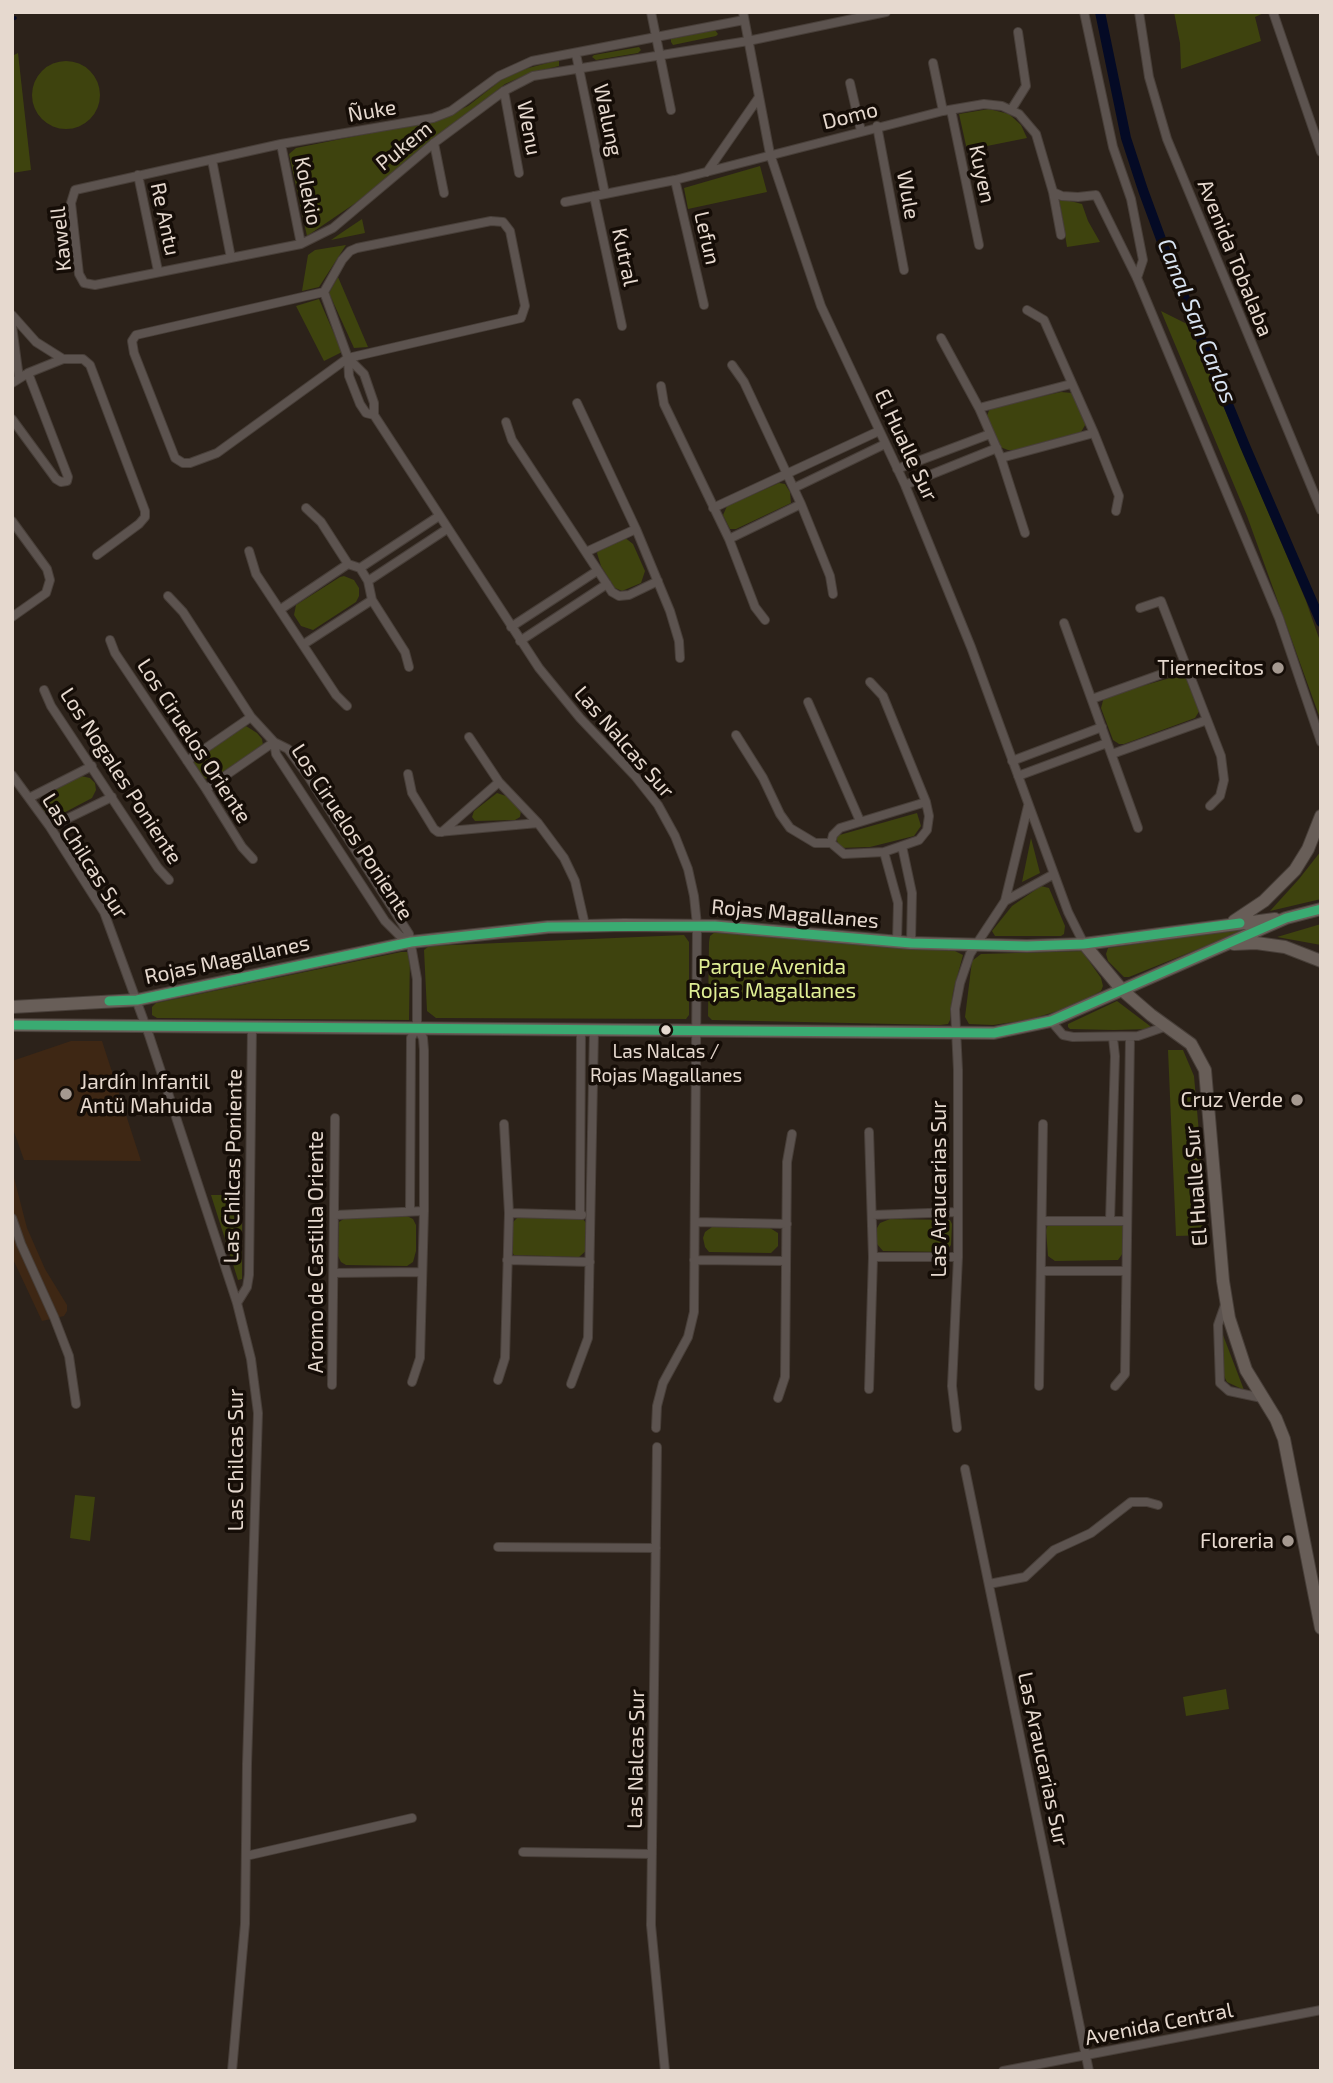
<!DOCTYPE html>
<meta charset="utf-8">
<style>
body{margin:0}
#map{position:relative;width:1333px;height:2083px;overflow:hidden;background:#2c221a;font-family:"Exo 2",sans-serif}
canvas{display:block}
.frame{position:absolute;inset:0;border:14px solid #e6d9cf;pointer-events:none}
</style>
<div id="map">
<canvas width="1333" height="2083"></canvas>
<div class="frame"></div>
</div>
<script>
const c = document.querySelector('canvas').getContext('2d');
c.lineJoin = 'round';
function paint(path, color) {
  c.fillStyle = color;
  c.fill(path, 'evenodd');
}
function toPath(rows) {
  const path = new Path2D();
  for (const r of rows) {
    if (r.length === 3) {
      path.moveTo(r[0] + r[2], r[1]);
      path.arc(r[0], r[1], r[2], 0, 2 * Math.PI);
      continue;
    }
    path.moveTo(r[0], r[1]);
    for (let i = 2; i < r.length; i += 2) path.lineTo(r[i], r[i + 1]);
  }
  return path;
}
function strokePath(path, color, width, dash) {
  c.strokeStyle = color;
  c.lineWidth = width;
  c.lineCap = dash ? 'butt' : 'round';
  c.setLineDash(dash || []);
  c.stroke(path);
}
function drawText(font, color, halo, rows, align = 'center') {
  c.font = font + ' "Exo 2",sans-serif';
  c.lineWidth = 7;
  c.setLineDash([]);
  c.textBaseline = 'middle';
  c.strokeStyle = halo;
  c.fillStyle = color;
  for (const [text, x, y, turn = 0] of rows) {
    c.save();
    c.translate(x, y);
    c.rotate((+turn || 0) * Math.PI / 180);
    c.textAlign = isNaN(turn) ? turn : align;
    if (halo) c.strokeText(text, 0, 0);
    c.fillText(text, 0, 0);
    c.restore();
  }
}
const built = toPath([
 [71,1041,102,1041,141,1161,24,1160,12,1126,12,1061],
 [12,1170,27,1228,45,1269,67,1305,67,1311,64,1316,42,1321,12,1257]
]);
const green = toPath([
 [1174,12,1266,12,1255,17,1261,41,1181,69,1180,43],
 [715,30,718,34,716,36,673,45,671,42,671,39],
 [639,47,641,50,638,53,596,60,592,57,594,55],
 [18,53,31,170,12,173,12,56],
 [559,60,559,66,530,73,505,84,357,202,307,236,289,154,296,148,441,119,468,106,505,77,517,71],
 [66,95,34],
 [989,109,1009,114,1021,125,1027,138,967,150,959,114],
 [760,166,767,192,688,209,684,188],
 [1059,198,1082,204,1088,221,1100,242,1067,247],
 [362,219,365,233,331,240,347,229],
 [346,245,319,287,302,291,308,255,315,250],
 [338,277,368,347,354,348,329,293],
 [319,299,342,352,324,361,296,306],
 [1161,311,1189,325,1306,601,1321,644,1321,721,1247,516],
 [1061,392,1072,393,1076,398,1087,422,1081,432,1015,450,1008,450,1000,447,986,418,990,408],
 [779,483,785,484,790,492,791,503,736,529,730,529,723,515,727,506],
 [624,537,633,544,645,571,641,583,622,591,615,588,601,566,597,553,599,548],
 [344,576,354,580,359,588,359,596,356,602,313,630,301,626,294,615,296,605,340,577],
 [1181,677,1188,680,1200,710,1195,718,1124,744,1119,744,1113,740,1101,708,1104,697,1170,678],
 [246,726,257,733,262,739,263,745,214,778,202,779,193,763,194,759],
 [81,776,90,778,95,783,96,790,92,798,56,817,46,814,42,808,42,797],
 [497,793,506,796,521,811,520,817,515,820,475,821,472,817,474,811],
 [917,813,921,826,914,836,870,847,839,848,836,836],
 [1031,838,1040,873,1022,882],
 [1321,851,1321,899,1270,911,1299,879],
 [1041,886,1049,888,1065,926,1064,934,1061,936,995,936,992,931,1012,906],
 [1321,924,1321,945,1277,937],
 [1253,927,1129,977,1124,977,1108,961,1106,954,1108,948],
 [715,932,955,951,963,955,953,992,950,1020,948,1024,940,1025,712,1020,708,1016,709,942,710,936],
 [684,935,689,942,689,1015,686,1019,436,1018,427,1011,424,950,429,946],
 [1082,951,1101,978,1103,986,1101,991,1074,1006,1028,1020,993,1025,969,1024,965,1017,972,961,981,954],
 [401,952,409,952,410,955,409,1020,157,1018,152,1015,152,1007,156,1003],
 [1117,1001,1150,1026,1150,1029,1114,1030,1070,1029,1068,1027,1068,1024],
 [1168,1050,1183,1050,1194,1076,1208,1235,1176,1236],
 [211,1195,242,1195,242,1279,238,1280],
 [348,1216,407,1216,413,1219,416,1225,416,1251,413,1262,407,1266,346,1265,341,1262,338,1256,339,1222],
 [518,1217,583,1219,587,1224,587,1250,579,1257,514,1255,509,1248,511,1224],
 [890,1219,950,1220,952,1224,951,1245,945,1252,883,1251,877,1244,877,1228,880,1223],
 [1121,1221,1124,1226,1124,1246,1123,1253,1118,1260,1055,1261,1048,1256,1046,1230,1048,1224],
 [712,1227,770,1228,778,1233,778,1246,771,1253,709,1252,705,1247,703,1238,705,1232],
 [1223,1335,1244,1390,1227,1382,1222,1372,1221,1337],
 [75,1495,95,1497,90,1541,70,1538],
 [1226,1689,1229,1709,1186,1716,1183,1697]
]);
const stream = toPath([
 [12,19,15,18]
]);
const canal = toPath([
 [1100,12,1126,138,1143,190,1165,250,1245,446,1321,622]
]);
const street = toPath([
 [651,12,671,110],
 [743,12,770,154,821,306,905,485,971,647,1068,912,1084,944],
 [1084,12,1113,147,1131,199,1143,260,1137,278],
 [1139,12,1149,77,1167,139,1321,510],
 [1273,12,1321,152],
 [744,20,532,61,499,76,451,111,433,118,281,144,75,190,71,203,79,274,84,283,95,285,301,244,333,228,434,143,504,91,533,76,748,41,886,12],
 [576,54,605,194],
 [933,63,943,111],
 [850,83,861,131],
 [504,91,519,173],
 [951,110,979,245],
 [1011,110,1026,86,1018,32],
 [877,126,904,270],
 [434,143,444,193],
 [281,144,301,244],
 [212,160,231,258],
 [707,172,759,97],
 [138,175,158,271],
 [675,180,704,305],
 [1053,192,1061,235],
 [594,196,622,326],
 [565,202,675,180,943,111,984,104,1002,106,1019,114,1036,134,1053,192,1062,196,1078,197,1096,195,1137,278,1279,618,1321,742],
 [491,221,503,222,510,231,525,306,521,318,348,358,217,453,190,463,183,463,175,458,134,353,132,341,136,335,324,292,342,260,350,251,357,248,491,221],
 [324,292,348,358,349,376,360,404,366,413,374,415],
 [1027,310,1044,320,1094,433,1119,496,1116,511],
 [12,315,36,342,63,359],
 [12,326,19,378],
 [941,338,979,408,1001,458,1025,533],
 [348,358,364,374,374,403,374,415],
 [732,365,744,382,801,504,830,576,833,594],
 [12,383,28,373,63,359,83,359,90,365,145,511,145,517,139,524,97,555],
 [661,386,664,404,729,539,755,607,765,620],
 [577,403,636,529,670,611,679,641,680,658],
 [979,408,1071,384],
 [374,415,539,668,580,718,635,776,658,805,675,836,688,869,694,896,697,925,694,1312,688,1337,663,1383,657,1406,656,1428],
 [12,419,56,479,61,482,67,481,68,477,28,373],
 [506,422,512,440,612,592,619,596,629,595,658,581],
 [1001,458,1094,433],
 [897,469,990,434],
 [905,485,997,448],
 [794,488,885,444],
 [306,508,321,522,348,564,360,568,368,581,372,600,405,652,409,667],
 [713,508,879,431],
 [12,521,47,569,50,580,46,593,12,617],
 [729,539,801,504],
 [249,551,256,574,336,695,347,706],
 [586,552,636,529],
 [360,568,439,516],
 [368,581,447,529],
 [168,596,183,612,251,717,274,742,288,749,308,776,409,934,417,979,417,1027,423,1038,424,1050,424,1211,420,1358,412,1382],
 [1140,608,1161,601,1221,756,1224,780,1220,796,1210,806],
 [281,609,348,564],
 [1064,623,1138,828],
 [511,627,597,571],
 [110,640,115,653,206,789,242,847,253,859],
 [520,641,607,584],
 [304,644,372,600],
 [44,690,51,706,158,868,169,880],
 [1092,699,1187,665],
 [808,702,860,821],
 [736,735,763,778,780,814,790,828,815,843,831,843],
 [469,737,499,782,538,823,564,858,575,881,585,925],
 [274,742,276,754,385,921,400,936,411,942],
 [1112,754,1207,720],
 [187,761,251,717],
 [1012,761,1102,727],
 [408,774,412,793,434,829,438,832,538,823],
 [12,775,50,827,104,912,149,1035,237,1303,251,1359,258,1413,247,1764,245,1924,232,2071],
 [1018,776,1107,743],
 [206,789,274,742],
 [29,798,92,766],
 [50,827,112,797],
 [442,832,499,782],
 [831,843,844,854,884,852,919,840,927,830,929,816,926,802,883,696,870,682],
 [831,843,833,835,840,828,926,802],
 [902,846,912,893,911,943],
 [884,852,898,903,897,942],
 [1005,901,1054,874],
 [1051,1021,1063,1035,1073,1037,1138,1036,1167,1026],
 [410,1211,411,1038,417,1027],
 [509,1213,582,1215],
 [335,1215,424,1211],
 [580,1215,581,1029],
 [872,1215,957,1212],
 [12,1218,21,1244,54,1317,69,1356,76,1404],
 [1042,1221,1126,1221],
 [1110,1221,1115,1056,1113,1038],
 [695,1222,787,1224],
 [873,1257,958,1257],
 [507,1260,590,1262],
 [694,1260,786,1261],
 [1041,1271,1125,1271],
 [334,1273,422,1272],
 [1226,1302,1218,1325,1220,1383,1229,1391,1262,1398],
 [237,1303,247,1287,249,1275,252,1026],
 [498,1380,505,1358,509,1213,504,1124],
 [571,1384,588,1338,594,1030],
 [332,1385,335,1118],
 [1039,1386,1043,1124],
 [1115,1386,1125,1374,1130,1037],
 [869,1389,873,1257,869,1132],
 [778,1398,785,1377,787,1162,792,1134],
 [957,1428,952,1386,958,1257,958,1070,955,1009,960,983,970,954,1005,901,1028,806],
 [657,1447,651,1925,665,2071],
 [965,1469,1089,2071],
 [498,1547,656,1548],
 [989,1584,1025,1577,1054,1550,1091,1533,1131,1502,1147,1502,1158,1505],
 [523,1852,652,1854],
 [246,1856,412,1818],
 [1003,2071,1321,2010]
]);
const secondary = toPath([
 [1234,921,1264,901,1295,870,1308,849,1321,816],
 [1084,944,1122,990,1151,1015,1191,1044,1205,1070,1223,1281,1229,1318,1246,1370,1276,1419,1284,1439,1321,1628],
 [1234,944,1256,943,1285,947,1321,961],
 [12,1007,137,1000,411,942,548,927,624,925,715,926,911,943,1027,946,1084,944,1275,919],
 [12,1025,994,1033,1051,1021,1286,918,1321,909]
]);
const bus1 = toPath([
 [109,1001,137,1000,411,942,548,927,715,926,911,943,1027,946,1084,944,1240,923],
 [12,1025,994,1033,1051,1021,1286,918,1321,909]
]);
const markers = [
 [1278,668,7,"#a59990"],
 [666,1030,6,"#e6d9cf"],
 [66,1094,7,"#a59990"],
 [1297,1100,7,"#a59990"],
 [1288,1541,7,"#a59990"]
];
const busNames = [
 ["Las Nalcas /",666,1052],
 ["Rojas Magallanes",666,1076]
];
const streetNames = [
 ["Ñuke",372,111,-10],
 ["Domo",850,116,-14],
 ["Walung",608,120,78],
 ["Wenu",529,128,79],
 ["Pukem",404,146,-39],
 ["Kuyen",982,174,78],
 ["Kolekio",308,191,79],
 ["Wule",908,195,80],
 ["Re Antu",165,219,78],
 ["Lefun",707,238,77],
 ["Kawell",61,239,-96],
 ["Kutral",625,257,78],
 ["Avenida Tobalaba",1235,258,68],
 ["El Hualle Sur",906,445,65],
 ["Los Ciruelos Oriente",194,741,57],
 ["Las Nalcas Sur",624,742,49],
 ["Los Nogales Poniente",121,776,57],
 ["Los Ciruelos Poniente",352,832,57],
 ["Las Chilcas Sur",85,856,58],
 ["Rojas Magallanes",795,914,5],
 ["Rojas Magallanes",227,960,-12],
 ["Las Chilcas Poniente",233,1166,-89],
 ["El Hualle Sur",1196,1186,-94],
 ["Las Araucarias Sur",939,1189,-90],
 ["Aromo de Castilla Oriente",316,1252,-90],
 ["Las Chilcas Sur",236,1460,-90],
 ["Las Nalcas Sur",636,1759,-89],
 ["Las Araucarias Sur",1043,1759,78],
 ["Avenida Central",1159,2024,-11]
];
const poiNames = [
 ["Tiernecitos",1264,668],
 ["Jardín Infantil",80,1082,"left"],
 ["Antü Mahuida",80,1106,"left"],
 ["Cruz Verde",1283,1100],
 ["Floreria",1274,1541]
];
const parkNames = [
 ["Parque Avenida",772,967],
 ["Rojas Magallanes",772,991]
];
const waterNames = [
 ["Canal San Carlos",1197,321,68]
];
paint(built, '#3e2714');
paint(green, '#3e430e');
strokePath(stream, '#040a25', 3.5);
strokePath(canal, '#040a25', 10);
strokePath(street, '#483f39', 10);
strokePath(secondary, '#483f39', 14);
strokePath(street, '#5c534f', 8);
strokePath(secondary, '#685e58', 12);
strokePath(bus1, '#3aab72', 9);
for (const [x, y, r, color] of markers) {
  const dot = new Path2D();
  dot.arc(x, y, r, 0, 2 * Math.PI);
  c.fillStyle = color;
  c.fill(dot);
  strokePath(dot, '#150d07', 2.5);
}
drawText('19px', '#e6d9cf', '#150d07', busNames);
drawText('21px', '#e6d9cf', '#150d07', streetNames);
drawText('21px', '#e6d9cf', '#150d07', poiNames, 'right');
drawText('21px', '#dfee94', '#150d07', parkNames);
drawText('italic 23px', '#d8e3f1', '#150d07', waterNames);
</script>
